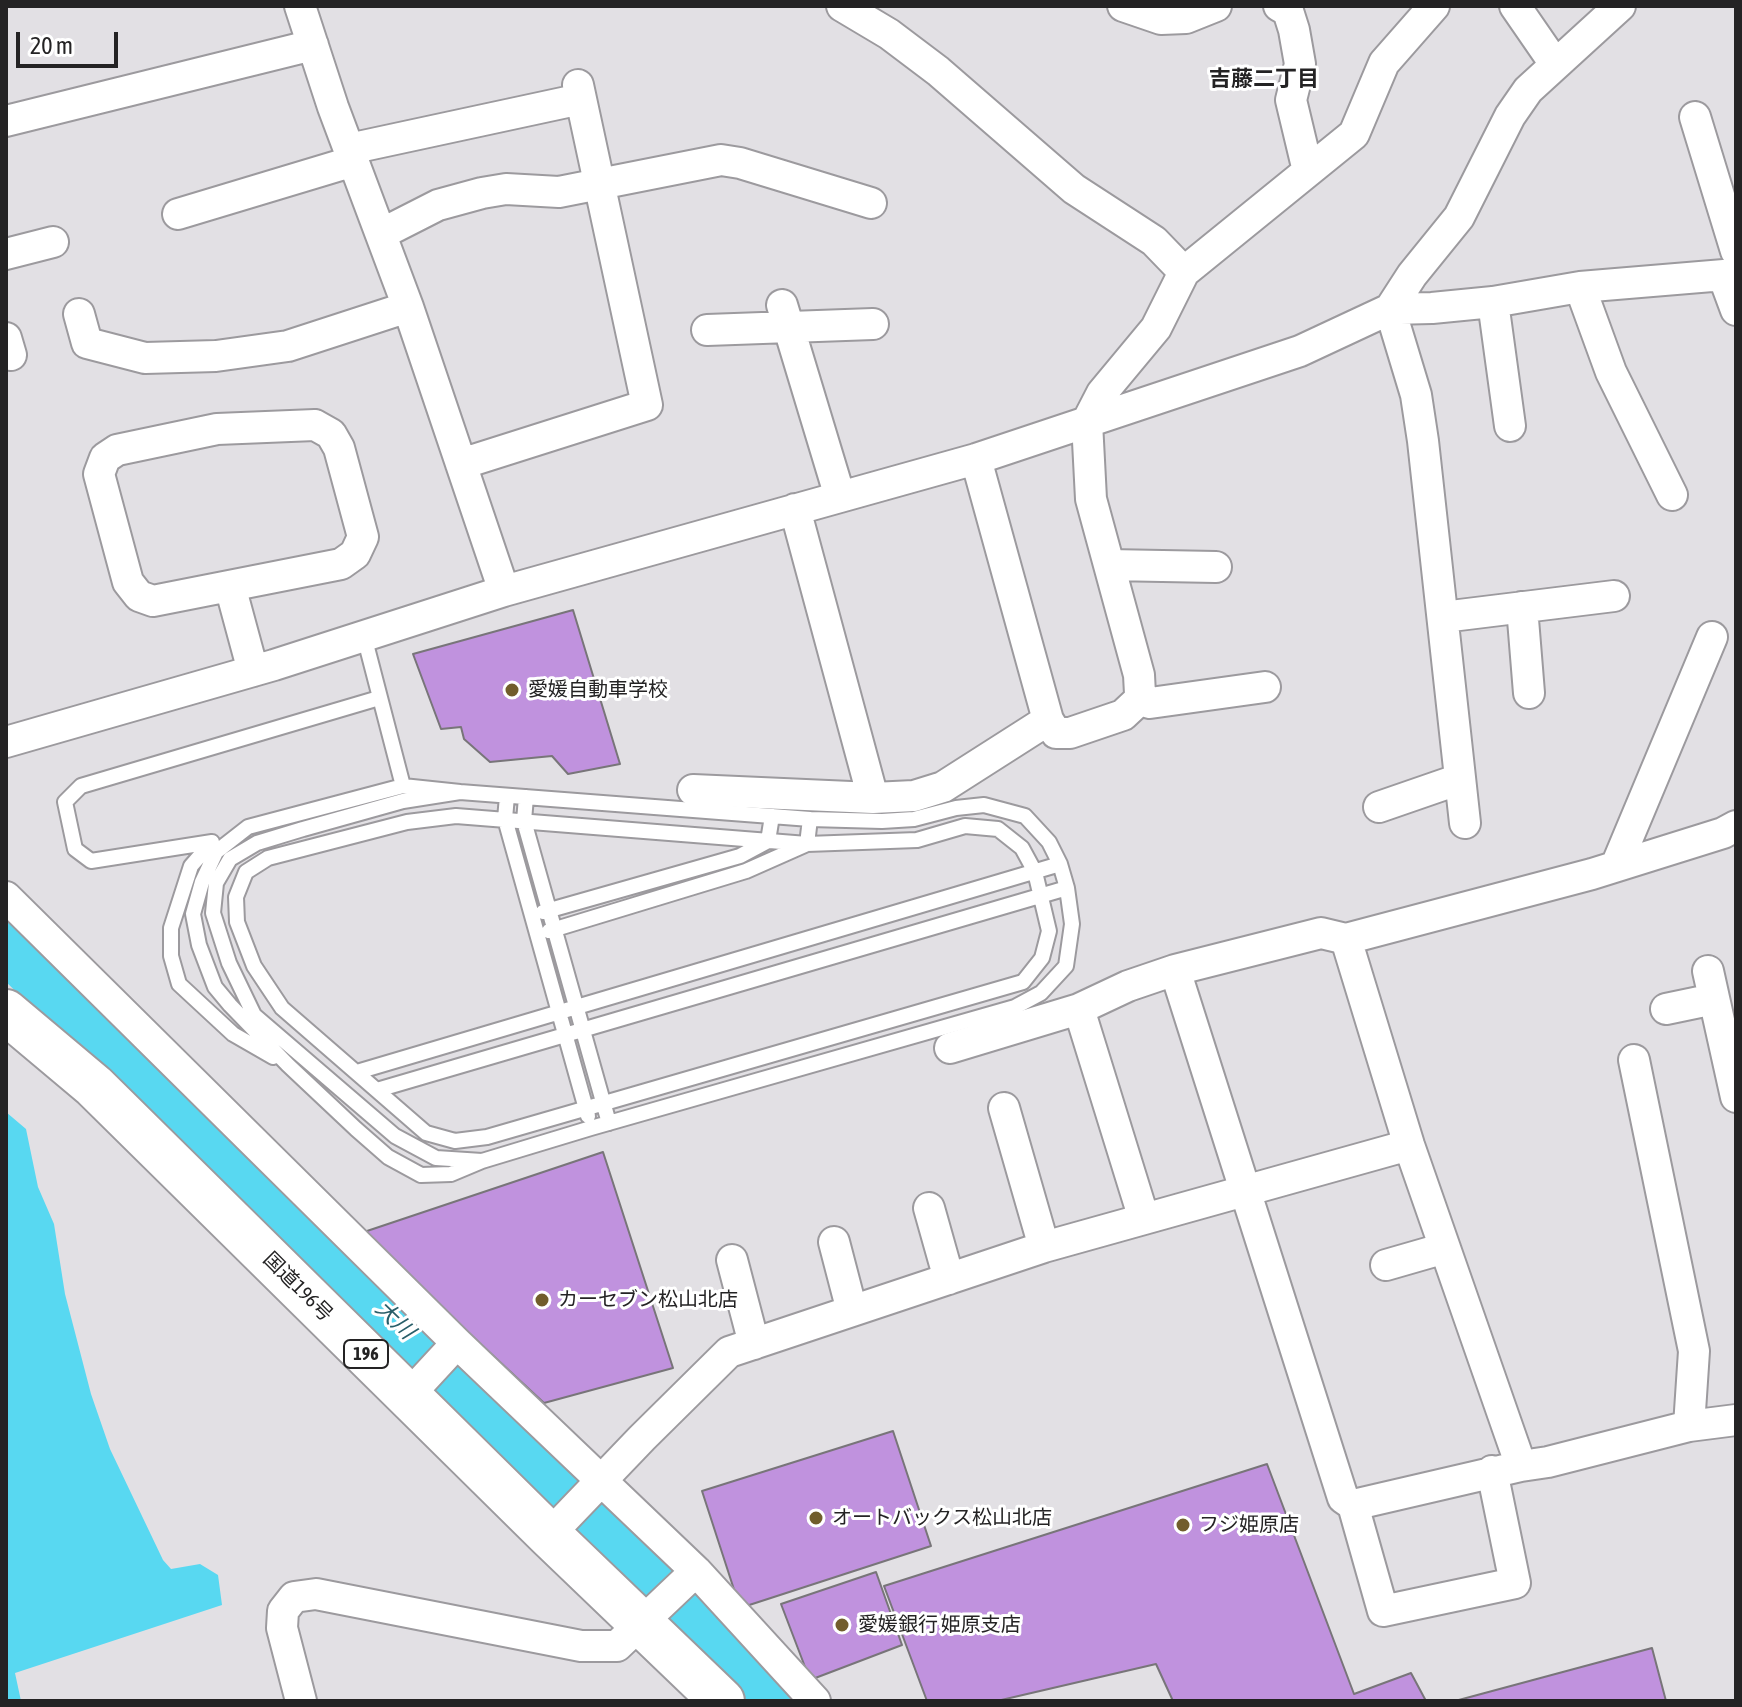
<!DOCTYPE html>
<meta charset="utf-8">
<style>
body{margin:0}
#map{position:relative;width:1742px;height:1707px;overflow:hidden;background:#e2e0e4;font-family:"Asap Condensed",sans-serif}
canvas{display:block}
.frame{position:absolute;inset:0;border:8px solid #242324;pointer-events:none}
.scale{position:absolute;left:16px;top:32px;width:102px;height:36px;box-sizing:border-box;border:4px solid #242324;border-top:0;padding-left:10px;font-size:24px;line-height:28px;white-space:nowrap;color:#242324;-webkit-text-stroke:6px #fff;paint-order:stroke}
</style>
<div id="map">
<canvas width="1742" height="1707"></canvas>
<div class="frame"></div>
<div class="scale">20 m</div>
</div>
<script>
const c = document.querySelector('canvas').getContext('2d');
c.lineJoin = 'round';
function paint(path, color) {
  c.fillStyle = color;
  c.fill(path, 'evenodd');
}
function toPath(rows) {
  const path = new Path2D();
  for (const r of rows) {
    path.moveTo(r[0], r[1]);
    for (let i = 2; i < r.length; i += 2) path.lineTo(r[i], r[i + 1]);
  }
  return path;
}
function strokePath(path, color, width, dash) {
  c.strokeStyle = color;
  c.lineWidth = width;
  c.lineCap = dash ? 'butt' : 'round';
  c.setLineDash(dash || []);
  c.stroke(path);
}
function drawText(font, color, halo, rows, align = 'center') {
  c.font = font + ' "Asap Condensed","Noto Sans JP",sans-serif';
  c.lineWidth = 6;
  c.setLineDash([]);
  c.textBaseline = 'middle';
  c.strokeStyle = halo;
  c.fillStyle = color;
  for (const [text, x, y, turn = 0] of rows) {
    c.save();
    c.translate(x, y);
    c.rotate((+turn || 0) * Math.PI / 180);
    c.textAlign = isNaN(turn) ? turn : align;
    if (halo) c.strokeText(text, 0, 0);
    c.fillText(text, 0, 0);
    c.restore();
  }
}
const water = toPath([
 [6,1112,26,1129,38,1187,54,1224,65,1294,91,1394,110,1449,163,1560,171,1569,200,1564,218,1575,222,1605,15,1673,21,1701,6,1701]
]);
const river = toPath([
 [6,940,783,1701]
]);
const building = toPath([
 [573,610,620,764,568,774,552,756,490,762,464,739,461,727,441,729,413,654,573,610],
 [603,1152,673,1368,544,1403,361,1233,603,1152],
 [893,1431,931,1546,740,1608,702,1491,893,1431],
 [1267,1464,1354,1694,1411,1673,1426,1701,1173,1701,1156,1664,997,1701,927,1701,884,1586,1267,1464],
 [876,1572,902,1645,810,1680,781,1604,876,1572],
 [1652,1648,1666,1701,1455,1701,1652,1648]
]);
const lane = toPath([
 [364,636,403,786],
 [460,792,403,786,248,827,216,852,202,882,193,914,199,945,215,987,230,1005,288,1065,356,1129,388,1157,421,1175,451,1174,482,1161,591,1128,1015,1007,1041,993,1066,966,1072,924,1067,888,1060,864,1049,842,1025,816,984,805,956,808,914,819,882,821,810,819,460,792,403,801,303,829,257,843,230,859,216,883,213,913,229,963,254,1015,395,1136,436,1158,482,1161],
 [507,796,505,819,588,1116],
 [526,797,524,821,609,1123],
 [456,816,807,844,917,840,965,826,998,829,1022,848,1035,872,1049,931,1042,958,1023,982,487,1137,455,1141,426,1133,282,1008,254,966,237,922,236,897,246,872,268,858,407,822,456,816],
 [212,842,91,861,75,849,65,802,81,786,379,698],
 [212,842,191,866,171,928,171,956,179,984,233,1034,273,1057],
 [543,912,740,856,768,841,772,816],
 [549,931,746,871,807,844,810,819],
 [357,1072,1060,864],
 [377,1090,1067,888]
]);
const street = toPath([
 [300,6,333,107,408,307,504,591],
 [842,6,889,34,938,71,1074,189,1154,241,1184,272],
 [1123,6,1161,19,1186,18,1216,6],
 [1279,6,1288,11,1294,30,1300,64,1291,100,1308,171],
 [1515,6,1555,64],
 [1695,117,1736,251],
 [6,121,313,45],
 [349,149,581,99],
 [178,214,354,161],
 [381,234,438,205,482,193,506,189,559,192,721,160,740,163,871,203],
 [6,254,53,242],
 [1723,275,1736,310],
 [1580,287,1611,372,1672,495],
 [1493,302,1510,426],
 [782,305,840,497],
 [79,314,87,343,145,358,216,356,288,346,408,307],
 [707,330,873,324],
 [6,338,11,355],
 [315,425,331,434,339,448,363,537,355,554,341,564,153,601,139,596,128,582,99,474,105,458,117,450,217,429,315,425],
 [461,464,647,405,578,85],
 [795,509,873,798],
 [1109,565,1216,567],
 [230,586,253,671],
 [1522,607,1529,693],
 [1443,617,1614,596],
 [1139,700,1150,703,1265,687],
 [1048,720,1056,733,1070,733,1123,715,1139,700,1140,694,1139,675,1091,499,1087,422,1102,393,1156,328,1184,272,1354,134,1384,63,1434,6],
 [6,742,274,665,504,591,976,459,1300,351,1390,309,1432,308,1493,302,1580,287,1736,274],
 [693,790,873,798,914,796,943,787,1048,720,976,459],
 [1379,807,1460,779],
 [1465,823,1423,441,1416,395,1390,309,1412,275,1459,217,1510,116,1528,90,1620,6],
 [1736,826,1723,833,1592,874,1346,939,1409,1145,1521,1466,1548,1462,1689,1426,1736,1420],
 [1616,866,1712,637],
 [6,897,457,1343,696,1571,815,1701],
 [1175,970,1343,1498,1353,1505,1521,1466],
 [1708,971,1736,1097],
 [1666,1009,1714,999],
 [950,1048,1079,1009],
 [1634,1060,1694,1351,1689,1426],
 [1004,1108,1044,1247],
 [929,1208,949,1279],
 [1144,1219,1079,1009,1128,986,1175,970,1321,933,1346,939],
 [834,1242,852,1311],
 [732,1260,754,1344],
 [1386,1265,1445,1248],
 [408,1396,457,1343],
 [1353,1505,1383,1611,1515,1583,1492,1471],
 [549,1535,642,1438,729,1352,1044,1247,1409,1145],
 [301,1701,282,1628,283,1611,294,1597,316,1594,581,1646,617,1646,696,1571]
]);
const highway = toPath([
 [6,1012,94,1086,549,1535,722,1701]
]);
const markers = [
 [512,690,8,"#715d2c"],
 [542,1300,8,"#715d2c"],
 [816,1518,8,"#715d2c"],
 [1183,1525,8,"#715d2c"],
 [842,1625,8,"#715d2c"]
];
const shields = [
 [366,1354,44]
];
const shieldNames = [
 ["196",366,1354]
];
const poiNames = [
 ["愛媛自動車学校",528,690],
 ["カーセブン松山北店",558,1300],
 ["オートバックス松山北店",832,1518],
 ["フジ姫原店",1199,1525],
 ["愛媛銀行 姫原支店",858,1625]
];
const streetNames = [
 ["国道196号",298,1287,45]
];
const neighbourhoodNames = [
 ["吉藤二丁目",1264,79]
];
const waterNames = [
 ["大川",395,1320,44]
];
paint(water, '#58d8f1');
strokePath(river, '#58d8f1', 60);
paint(building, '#c092de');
strokePath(building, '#787579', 2);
strokePath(lane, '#9c9a9e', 18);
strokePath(street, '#9c9a9e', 34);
strokePath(highway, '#9c9a9e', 48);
strokePath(lane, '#fff', 14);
strokePath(street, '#fff', 30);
strokePath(highway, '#fff', 44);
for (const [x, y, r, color] of markers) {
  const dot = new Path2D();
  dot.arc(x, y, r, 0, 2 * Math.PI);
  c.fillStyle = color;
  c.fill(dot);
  strokePath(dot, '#fff', 3);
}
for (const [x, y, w] of shields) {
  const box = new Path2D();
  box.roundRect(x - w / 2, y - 14, w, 28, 6);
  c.fillStyle = '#fff';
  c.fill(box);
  strokePath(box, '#242324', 2);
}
drawText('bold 18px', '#242324', null, shieldNames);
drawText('20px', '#242324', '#fff', poiNames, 'left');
drawText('20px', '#242324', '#fff', streetNames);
drawText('bold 22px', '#242324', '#fff', neighbourhoodNames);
drawText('italic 22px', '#295e69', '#fff', waterNames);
</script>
